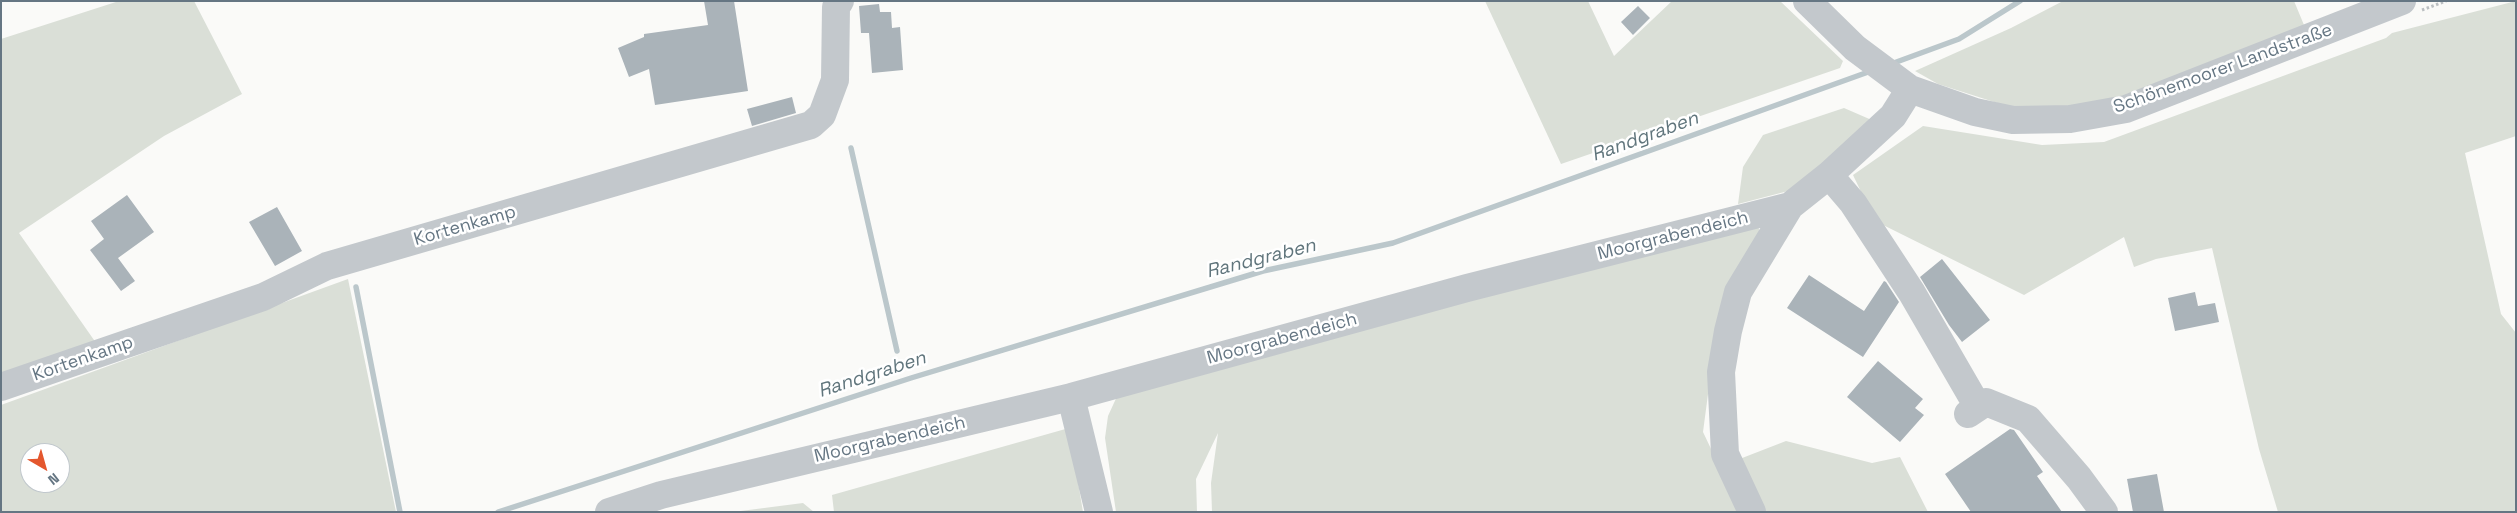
<!DOCTYPE html>
<meta charset="utf-8">
<style>
body{margin:0}
#map{position:relative;width:2517px;height:513px;overflow:hidden;background:#fafaf8;font-family:"Space Grotesk",sans-serif}
canvas{display:block}
.frame{position:absolute;inset:0;border:2px solid #657683;pointer-events:none}
.north{position:absolute;left:20px;top:443px;width:50px;height:50px;box-sizing:border-box;background:#fff;border:1px solid #c1c8cd;border-radius:50%;rotate:142deg;font-size:14px;font-weight:700;line-height:20px;text-align:center;color:#657683}
.north::after{content:'';display:block;margin:auto;width:18px;height:22px;background:#e4572e;clip-path:polygon(50% 0,100% 100%,50% 72%,0 100%)}
</style>
<div id="map">
<canvas width="2517" height="513"></canvas>
<div class="frame"></div>
<div class="north">N</div>
</div>
<script>
const c = document.querySelector('canvas').getContext('2d');
c.lineJoin = 'round';
function paint(path, color) {
  c.fillStyle = color;
  c.fill(path, 'evenodd');
}
function toPath(rows) {
  const path = new Path2D();
  for (const r of rows) {
    path.moveTo(r[0], r[1]);
    for (let i = 2; i < r.length; i += 2) path.lineTo(r[i], r[i + 1]);
  }
  return path;
}
function strokePath(path, color, width, dash) {
  c.strokeStyle = color;
  c.lineWidth = width;
  c.lineCap = dash ? 'butt' : 'round';
  c.setLineDash(dash || []);
  c.stroke(path);
}
function drawText(font, color, halo, rows, align = 'center') {
  c.font = font + ' "Space Grotesk",sans-serif';
  c.lineWidth = 5;
  c.setLineDash([]);
  c.textBaseline = 'middle';
  c.strokeStyle = halo;
  c.fillStyle = color;
  for (const [text, x, y, turn = 0] of rows) {
    c.save();
    c.translate(x, y);
    c.rotate((+turn || 0) * Math.PI / 180);
    c.textAlign = isNaN(turn) ? turn : align;
    if (halo) c.strokeText(text, 0, 0);
    c.fillText(text, 0, 0);
    c.restore();
  }
}
const green = toPath([
 [119,1,194,1,242,94,164,136,19,233,101,350,1,375,1,39],
 [1485,1,1588,1,1614,56,1672,1,1780,1,1843,61,1840,68,1561,164],
 [2063,1,2294,1,2304,25,2124,104,2019,110,1938,84,1915,71,2011,28],
 [2516,1,2516,136,2465,153,2501,314,2516,333,2516,512,2278,512,2259,449,2212,248,2156,259,2134,267,2124,237,2024,295,1875,221,1853,175,1923,126,2042,145,2104,142,2386,38,2392,33],
 [1844,108,1874,121,1792,190,1738,204,1743,167,1763,135],
 [1757,222,1761,236,1717,326,1703,432,1741,512,1212,512,1211,483,1218,433,1196,479,1197,512,1116,512,1105,438,1108,416,1119,392],
 [348,279,396,512,1,512,1,405],
 [30,453,60,453,60,483,30,483],
 [1069,428,1083,512,834,512,832,495],
 [1786,441,1872,463,1900,457,1928,512,1761,512,1737,460],
 [803,503,814,512,733,512]
]);
const stream = toPath([
 [1891,64,1959,39,2020,1],
 [851,148,897,351],
 [356,287,400,512],
 [498,512,911,378,1263,271,1393,243,1871,71]
]);
const building = toPath([
 [704,1,734,1,748,91,655,105,649,69,629,77,618,48,644,37,644,34,708,25],
 [879,4,880,12,891,12,892,28,900,27,903,70,872,73,869,33,861,33,859,6],
 [1638,6,1650,18,1633,35,1621,22],
 [792,97,796,113,752,126,747,109],
 [127,195,154,232,118,258,135,281,121,291,90,250,104,239,91,221],
 [277,207,302,251,275,266,249,222],
 [1942,259,1990,320,1962,342,1949,325,1920,277],
 [1809,275,1864,311,1884,281,1886,282,1899,302,1863,357,1787,308],
 [2195,292,2198,306,2215,303,2219,322,2175,331,2168,298],
 [1878,361,1923,399,1915,408,1924,415,1900,442,1847,397],
 [2010,429,2014,430,2043,472,2037,476,2062,512,1971,512,1945,474],
 [2157,474,2164,512,2133,512,2127,479]
]);
const path = toPath([
 [2422,10,2446,1]
]);
const minor = toPath([
 [1807,1,1855,48,1910,89,1975,112,2013,120,2070,119,2126,109,2402,1],
 [1829,175,1853,203,1912,293,1978,407],
 [1,387,263,297,327,266,811,125,822,115,835,80,836,7,840,1],
 [1071,397,1099,512],
 [1968,414,1986,402,2028,419,2079,478,2104,512],
 [609,512,661,495,1071,397,1467,288,1790,206,1829,175,1893,116,1910,89],
 [1752,512,1725,454,1721,372,1728,331,1738,292,1790,206]
]);
const streetNames = [
 ["Schönemoorer Landstraße",2223,69,-20],
 ["Kortenkamp",465,226,-16],
 ["Moorgrabendeich",1673,236,-14],
 ["Moorgrabendeich",1282,339,-15],
 ["Kortenkamp",83,359,-19],
 ["Moorgrabendeich",890,440,-13]
];
const waterNames = [
 ["Randgraben",1645,137,-20],
 ["Randgraben",1261,259,-14],
 ["Randgraben",872,375,-18]
];
paint(green, '#dadfd7');
strokePath(stream, '#bbc7cb', 5.5);
paint(building, '#aab3b9');
strokePath(path, '#bbbfc2', 3, [2.5, 2.5]);
strokePath(minor, '#c3c8cc', 28);
drawText('18px', '#657683', '#fff', streetNames);
drawText('italic 19px', '#60757c', '#fff', waterNames);
</script>
